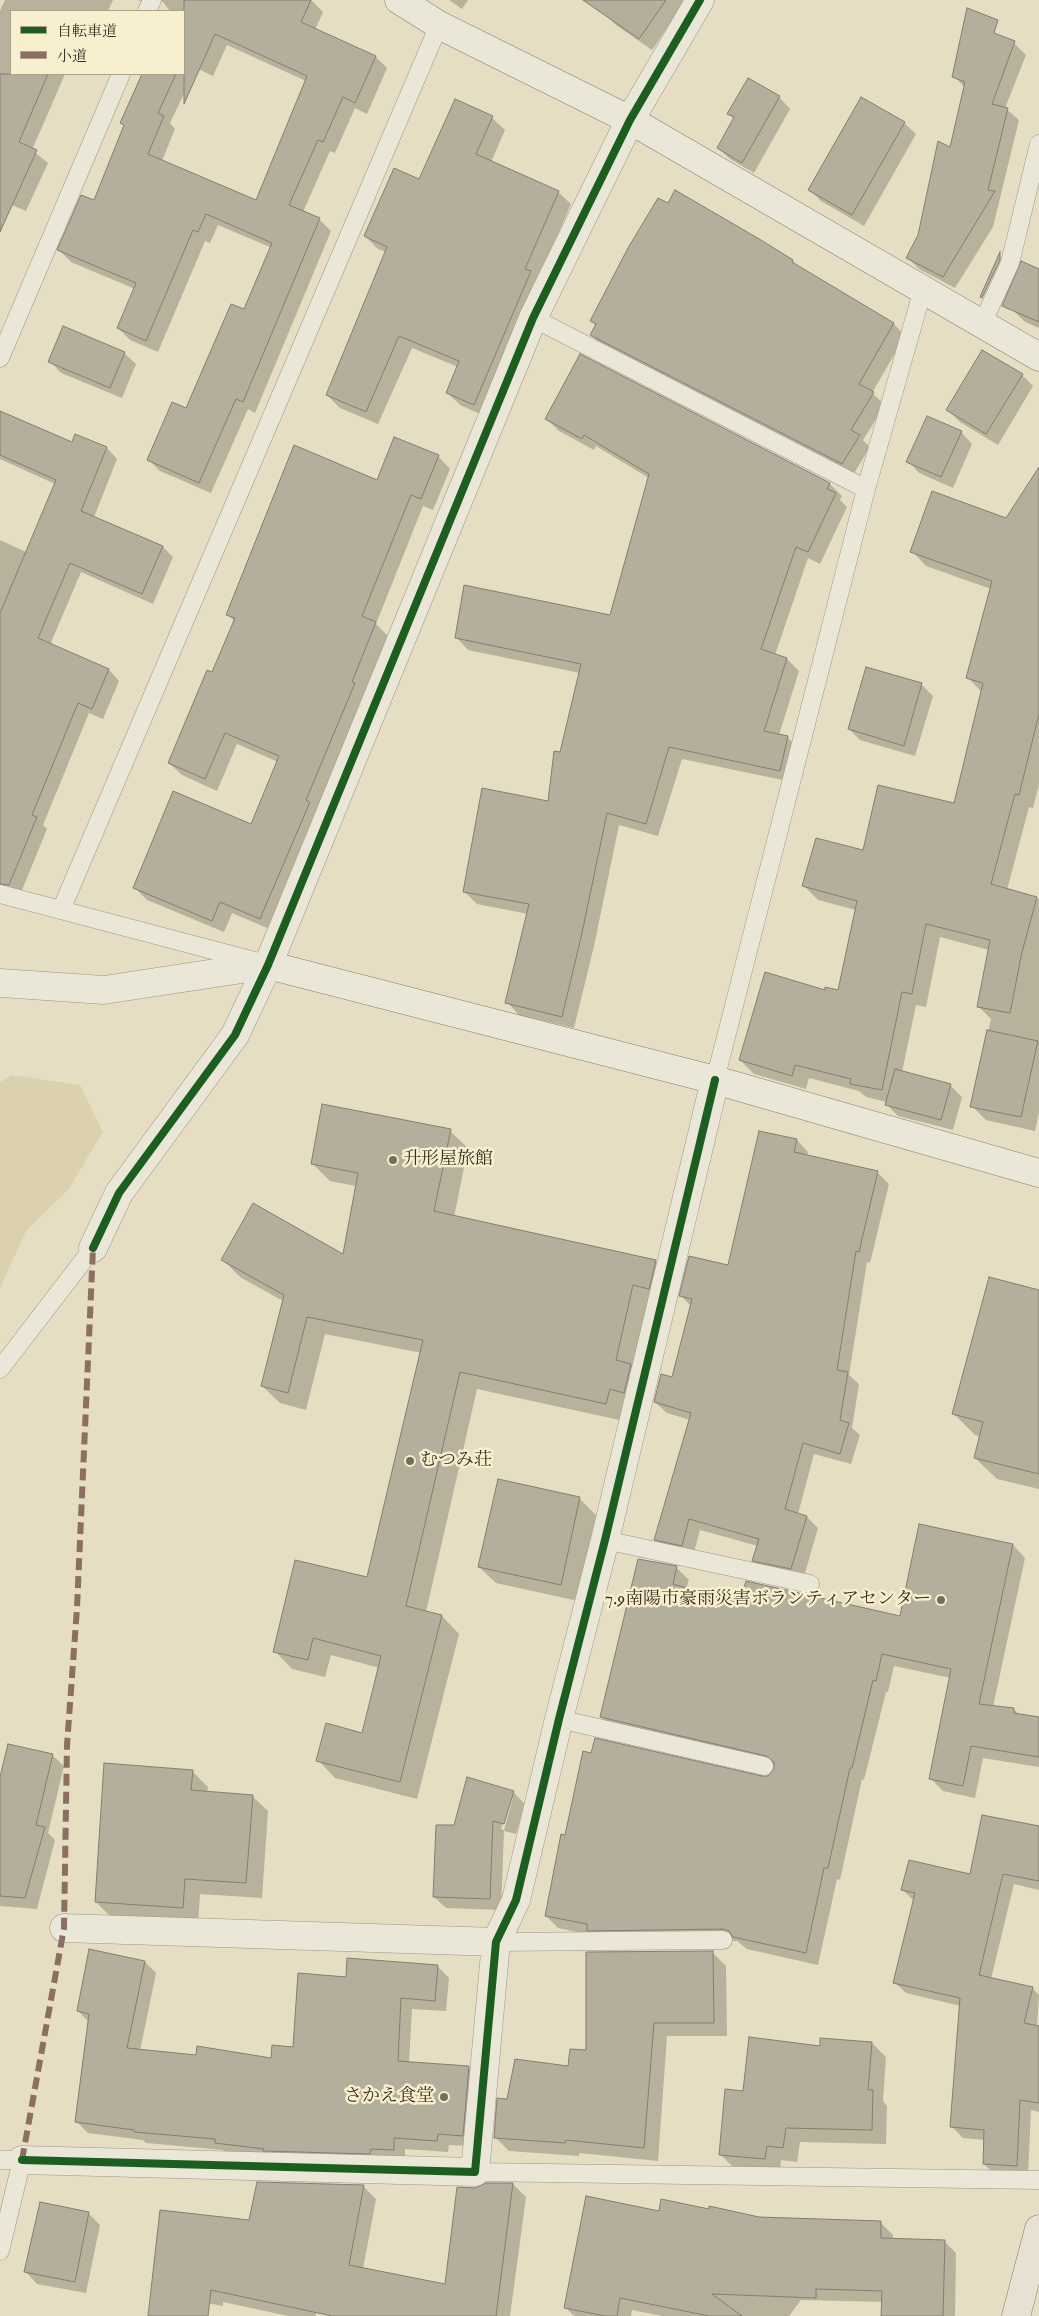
<!DOCTYPE html>
<meta charset="utf-8">
<style>
body{margin:0}
#map{position:relative;width:1039px;height:2316px;overflow:hidden;background:#e6dec3;font-family:"IM FELL English","Noto Serif JP",serif}
canvas{display:block}
.legend{position:absolute;left:10px;top:10px;width:175px;height:65px;box-sizing:border-box;background:#f8efcf;border:1px solid #aca28a;margin:0;padding:6px 9px;list-style:none;font-size:15px;color:#392f23}
.legend li{display:flex;align-items:center;gap:10px;height:25px}
.legend b{width:25px;border:1px solid #aca28a}
</style>
<div id="map">
<canvas width="1039" height="2316"></canvas>
<ul class="legend">
<li><b style="height:6px;background:#1b5e20"></b>自転車道</li>
<li><b style="height:6px;background:#8d6e63"></b>小道</li>
</ul>
</div>
<script>
const c = document.querySelector('canvas').getContext('2d');
c.lineJoin = 'round';
function paint(path, color) {
  c.fillStyle = color;
  c.fill(path, 'evenodd');
}
function toPath(rows) {
  const path = new Path2D();
  for (const r of rows) {
    path.moveTo(r[0], r[1]);
    for (let i = 2; i < r.length; i += 2) path.lineTo(r[i], r[i + 1]);
  }
  return path;
}
function strokePath(path, color, width, dash) {
  c.strokeStyle = color;
  c.lineWidth = width;
  c.lineCap = dash ? 'butt' : 'round';
  c.setLineDash(dash || []);
  c.stroke(path);
}
function drawText(font, color, halo, rows, align = 'center') {
  c.font = font + ' "IM FELL English","Noto Serif JP",serif';
  c.lineWidth = 5;
  c.setLineDash([]);
  c.textBaseline = 'middle';
  c.strokeStyle = halo;
  c.fillStyle = color;
  for (const [text, x, y, turn = 0] of rows) {
    c.save();
    c.translate(x, y);
    c.rotate((+turn || 0) * Math.PI / 180);
    c.textAlign = isNaN(turn) ? turn : align;
    if (halo) c.strokeText(text, 0, 0);
    c.fillText(text, 0, 0);
    c.restore();
  }
}
const green = toPath([
 [11,1075,80,1085,103,1132,68,1190,26,1231,0,1288,0,1082]
]);
const shadow = toPath([
 [5,0,113,0,108,11,11,11,11,74,65,74,32,150,48,163,26,211,0,200,0,11],
 [138,0,311,0,323,12,315,30,376,57,387,68,367,114,355,108,335,153,330,151,303,212,319,219,331,231,255,413,248,409,211,493,160,471,148,459,187,410,245,311,272,248,218,225,210,243,205,241,158,352,130,340,118,328,135,289,71,262,59,250,95,202,125,127,121,123,143,74,184,74,184,11,170,11,162,1,154,7],
 [227,45,306,81,257,202,162,161,175,129,170,123,196,68,213,76],
 [449,0,468,0,462,9],
 [599,0,686,0,652,50,616,25,604,13],
 [1014,43,1026,55,1005,108,1019,120,993,227,955,288,919,269,908,258,919,235,951,149,965,88,954,76],
 [779,97,790,109,754,173,730,159,718,148,735,119,729,113],
 [492,118,505,130,491,162,558,192,571,204,538,280,487,417,460,405,448,393,458,367,412,348,378,424,340,408,327,395,386,252,378,249,365,236,420,180],
 [904,123,916,134,864,226,821,201,810,190],
 [669,205,761,241,793,261,800,268,894,324,905,336,872,393,885,405,863,440,870,447,853,475,603,346,591,335,596,326,592,321],
 [1039,270,1039,328,1025,322,1013,310],
 [124,353,136,364,122,398,61,373,50,361],
 [580,356,830,484,842,496,840,500,847,507,820,564,808,558,775,655,787,659,799,671,779,735,787,737,799,749,792,782,682,759,658,836,619,825,594,946,574,1028,519,1015,507,1002,528,914,477,904,465,892,549,802,580,673,468,650,456,637,611,616,649,478,596,446,594,450,559,431,546,418],
 [1022,375,1033,386,998,445,960,422,948,410],
 [0,412,72,443,76,436,107,448,117,459,94,517,163,547,173,557,153,604,81,572,50,645,109,670,119,681,103,719,89,713,43,825,47,829,20,895,0,889,0,540,26,552,55,484,0,459],
 [961,432,972,444,953,488,919,473,908,461],
 [438,456,450,469,433,510,423,506,376,624,388,636,364,694,366,696,272,930,232,913,224,932,147,900,134,887,252,825,278,762,237,744,217,791,182,775,169,763,213,674,235,622,227,614,378,481],
 [912,551,1039,564,1039,784,1033,808,1029,807,1007,890,1039,899,1039,1112,1035,1131,986,1120,972,1106,991,1019,978,1006,989,950,940,937,926,1007,916,1005,902,1072,950,1085,962,1097,953,1130,898,1116,886,1104,887,1102,866,1097,859,1091,809,1078,806,1089,754,1074,740,1060,825,991,839,992,856,910,818,900,804,886,863,852,955,805,981,691,967,677,991,589,926,566],
 [921,684,933,696,915,756,860,740,849,729],
 [450,1131,468,1148,454,1217,655,1261,673,1279,624,1421,477,1389,426,1612,442,1616,459,1634,417,1799,335,1778,318,1760,363,1734,380,1668,331,1655,325,1677,292,1669,275,1651,368,1579,422,1353,325,1334,306,1410,280,1403,262,1386,283,1301,240,1277,223,1260,344,1256,356,1186,330,1181,312,1163],
 [797,1140,808,1152,807,1156,877,1172,889,1184,870,1263,867,1262,849,1375,859,1384,852,1428,860,1435,851,1464,814,1454,798,1514,807,1517,818,1528,803,1580,765,1572,753,1560,758,1546,700,1530,693,1556,667,1551,655,1539,690,1420,667,1413,655,1402,673,1378,691,1306,681,1296,729,1267],
 [1039,1292,1039,1489,997,1479,975,1458,981,1437,975,1435,954,1414],
 [580,1499,596,1515,578,1601,496,1583,479,1567],
 [920,1526,1013,1545,1025,1558,993,1707,1014,1709,1019,1715,1039,1718,1039,1767,983,1758,975,1798,943,1791,930,1778,951,1678,894,1666,888,1692,886,1692,864,1780,862,1779,840,1880,837,1879,818,1965,747,1949,737,1941,600,1943,592,1935,558,1928,546,1916,566,1836,768,1777,775,1769,775,1767,613,1729,601,1717,676,1567,689,1580,686,1589,740,1604,900,1617],
 [52,1755,64,1766,48,1833,55,1840,37,1909,0,1906,0,1824],
 [192,1771,208,1787,207,1793,252,1796,268,1811,262,1898,200,1894,198,1923,111,1917,96,1902],
 [513,1792,525,1804,516,1834,504,1831,501,1910,446,1908,434,1897,455,1826],
 [511,1798,513,1798,504,1830,501,1829],
 [1039,1828,1039,1890,1014,1884,991,1979,1032,1988,1039,1995,1037,2027,1039,2027,1039,2112,1031,2110,1028,2176,995,2175,984,2164,985,2140,963,2138,952,2127,961,2006,906,1993,894,1982,914,1901,903,1890,971,1875],
 [712,1952,726,1966,727,2036,667,2036,658,2161,579,2153,579,2156,509,2151,495,2137,508,2100,569,2067],
 [145,1962,156,1973,140,2051,197,2056,272,2059,294,2048,347,1978,438,1967,449,1978,446,2011,412,2009,409,2063,468,2067,480,2079,473,2146,449,2145,448,2152,405,2149,405,2161,227,2154,223,2150,146,2143,143,2140,88,2133,76,2121,89,2022,78,2011],
 [872,2043,886,2057,883,2101,887,2106,886,2144,800,2142,797,2162,781,2160,780,2173,735,2169,720,2154,744,2092,821,2047],
 [513,2184,526,2197,510,2316,338,2316,316,2313,316,2316,288,2316,223,2302,223,2306,166,2295,363,2186,376,2199,363,2269,446,2285,475,2189],
 [660,2212,881,2223,893,2235,893,2239,944,2241,956,2253,955,2316,883,2316,886,2302,801,2300,789,2316,663,2316,632,2310,631,2316,574,2316,566,2308],
 [88,2213,100,2225,86,2293,37,2284,26,2272]
]);
const building = toPath([
 [184,0,311,0,301,22,376,56,355,103,343,97,323,142,318,140,289,205,320,218,243,402,236,399,199,483,147,460,172,402,186,408,231,304,244,309,272,243,206,214,198,232,193,230,146,341,117,328,136,283,57,250,81,195,94,200,124,125,120,123,142,74,176,74,158,113,164,116,148,154,256,200,307,76,215,34,184,104,184,0],
 [583,0,666,0,639,39,583,0],
 [967,8,998,20,994,33,1015,41,992,104,1008,108,988,190,995,191,943,277,906,258,918,235,938,141,950,147,965,82,952,77,967,8],
 [0,74,48,74,19,142,37,150,0,232,0,74],
 [748,78,780,96,742,163,717,148,734,117,727,114,748,78],
 [861,97,905,122,852,215,808,190,861,97],
 [455,99,493,116,476,154,559,191,525,269,531,271,474,405,446,393,459,361,399,336,366,412,326,395,387,247,364,236,394,168,419,179,455,99],
 [675,190,761,240,793,260,792,262,894,323,859,384,874,392,851,430,860,435,842,464,590,335,596,324,590,321,628,248,658,198,668,203,675,190],
 [1000,252,1000,260,982,298,980,297,1000,252],
 [1021,261,1039,269,1039,322,1002,306,1021,261],
 [63,326,125,352,110,388,48,362,63,326],
 [982,350,1023,374,986,434,946,410,982,350],
 [580,354,830,483,827,489,836,493,808,552,796,547,761,649,787,658,764,731,788,736,780,771,669,747,646,824,607,813,582,933,562,1017,505,1003,529,904,463,892,482,788,548,801,554,751,560,752,581,664,455,638,464,585,610,615,649,474,584,435,582,439,545,419,580,354],
 [0,411,72,442,75,434,107,447,81,511,163,546,142,594,70,563,38,638,109,669,92,709,78,703,32,815,37,817,9,885,0,884,0,613,56,480,0,455,0,411],
 [927,416,962,431,941,477,906,462,927,416],
 [394,437,439,455,421,499,411,495,362,616,376,622,352,682,355,683,306,800,310,802,260,919,220,902,212,921,133,888,173,791,251,824,279,756,225,733,205,779,168,763,207,670,212,672,235,618,226,615,294,445,377,480,394,437],
 [1039,467,1039,714,1019,795,1015,794,991,884,1037,897,1022,952,1010,1013,977,1007,990,940,926,924,912,994,902,992,882,1090,850,1084,851,1079,795,1065,792,1076,739,1060,765,972,825,990,825,987,838,990,857,901,802,886,816,838,863,850,878,785,954,803,983,683,966,678,992,581,910,552,932,491,1006,518,1039,467],
 [866,667,922,683,904,746,848,729,866,667],
 [987,1030,1038,1041,1021,1117,970,1107,987,1030],
 [895,1069,951,1084,941,1120,885,1105,895,1069],
 [322,1104,451,1129,434,1211,656,1260,649,1289,633,1285,616,1360,631,1364,624,1393,610,1389,606,1404,460,1372,406,1606,442,1615,400,1782,316,1761,326,1723,362,1733,381,1656,313,1638,308,1660,273,1652,295,1560,367,1577,423,1340,307,1317,288,1393,261,1386,284,1295,221,1260,253,1203,343,1254,358,1173,311,1164,322,1104],
 [759,1131,797,1139,794,1152,878,1171,859,1252,856,1251,837,1370,848,1372,840,1420,849,1423,840,1454,803,1443,785,1509,807,1516,791,1569,752,1561,759,1539,689,1519,682,1546,654,1540,691,1413,654,1402,661,1374,672,1377,692,1299,679,1296,689,1256,728,1265,759,1131],
 [989,1277,1039,1290,1039,1474,974,1458,983,1422,952,1414,989,1277],
 [498,1479,580,1497,561,1585,478,1567,498,1479],
 [919,1524,1013,1544,979,1704,1014,1708,1014,1713,1039,1717,1039,1757,971,1746,963,1786,929,1779,951,1669,882,1654,876,1681,873,1680,852,1768,850,1768,828,1868,824,1868,806,1953,733,1937,729,1931,723,1929,587,1931,587,1924,545,1916,561,1834,565,1835,583,1751,591,1753,595,1738,762,1776,768,1776,774,1769,774,1762,766,1756,600,1717,638,1559,677,1566,673,1584,739,1603,746,1581,900,1616,919,1524],
 [8,1744,53,1754,36,1825,45,1827,25,1898,0,1896,0,1777,8,1744],
 [104,1763,193,1770,191,1790,253,1795,246,1883,185,1879,183,1908,95,1902,104,1763],
 [467,1777,514,1791,504,1824,493,1821,490,1899,433,1897,436,1825,454,1825,467,1777],
 [982,1815,1039,1826,1039,1881,1003,1874,979,1975,1033,1987,1024,2023,1039,2026,1039,2103,1020,2100,1017,2166,983,2164,984,2130,950,2127,960,1998,893,1983,915,1893,901,1890,909,1860,970,1874,982,1815],
 [89,1949,145,1961,127,2048,196,2055,197,2046,271,2058,272,2045,293,2047,298,1973,346,1977,347,1958,438,1965,435,2001,401,1998,398,2061,469,2066,463,2136,438,2134,437,2141,394,2138,394,2150,371,2149,370,2154,263,2151,264,2149,215,2143,215,2139,134,2132,134,2130,75,2122,89,2014,77,2011,89,1949],
 [713,1951,714,2023,654,2023,644,2148,566,2140,565,2143,494,2138,497,2098,507,2099,515,2059,568,2066,570,2049,586,2050,586,1952,713,1951],
 [749,2037,820,2046,820,2038,872,2042,868,2090,873,2090,872,2130,786,2128,783,2148,767,2146,765,2159,719,2155,725,2089,743,2091,749,2037],
 [257,2182,364,2185,349,2265,445,2284,457,2187,475,2188,486,2183,513,2183,496,2316,332,2316,211,2290,208,2316,148,2316,160,2210,249,2220,257,2182],
 [586,2196,659,2211,661,2199,709,2209,709,2206,759,2217,881,2221,881,2238,945,2240,943,2316,881,2316,882,2291,816,2289,816,2298,712,2294,742,2316,709,2316,620,2298,617,2316,605,2316,564,2308,586,2196],
 [40,2202,89,2212,75,2282,24,2272,40,2202]
]);
const lane = toPath([
 [147,11,152,0],
 [533,318,866,489],
 [982,324,1010,263,1039,144],
 [0,358,121,74],
 [0,894,258,962],
 [61,910,439,25],
 [715,1080,866,489,923,289],
 [0,1369,93,1248],
 [605,1540,810,1584],
 [559,1719,764,1766],
 [496,1942,723,1940],
 [0,2160,22,2160,0,2251],
 [475,2172,1039,2180]
]);
const street = toPath([
 [0,983,104,990,268,965],
 [93,1248,119,1193,235,1035,268,965,533,318,630,120,700,0],
 [64,1928,496,1942],
 [22,2160,475,2172,496,1942,516,1900,559,1719,605,1540,715,1080]
]);
const secondary = toPath([
 [399,0,439,25,630,120,1039,357],
 [268,965,715,1080,1039,1173]
]);
const highway = toPath([
 [1016,2316,1039,2229]
]);
const quiet = toPath([
 [22,2160,64,1928,67,1745,77,1608,93,1248]
]);
const cycleway = toPath([
 [93,1248,119,1193,235,1035,268,965,533,318,630,120,700,0],
 [22,2160,475,2172,496,1942,516,1900,559,1719,605,1540,715,1080]
]);
const markers = [
 [393,1160,5,"#766c5b"],
 [410,1461,5,"#766c5b"],
 [941,1600,5,"#766c5b"],
 [444,2097,5,"#766c5b"]
];
const poiNames = [
 ["升形屋旅館",403,1160],
 ["むつみ荘",420,1461],
 ["7.9南陽市豪雨災害ボランティアセンター",931,1600,"right"],
 ["さかえ食堂",434,2097,"right"]
];
paint(green, '#dcd1ae');
paint(shadow, '#0003');
paint(building, '#b4af9c');
strokePath(building, '#837d6f', 1);
strokePath(lane, '#9b9585', 19);
strokePath(street, '#9b9585', 29);
strokePath(secondary, '#837d6f', 29);
strokePath(highway, '#837d6f', 29);
strokePath(lane, '#eae6d8', 18);
strokePath(street, '#eae6d8', 28);
strokePath(secondary, '#eae6d8', 28);
strokePath(highway, '#e6e1d2', 28);
strokePath(quiet, '#8d6e63', 6, [12, 6]);
strokePath(cycleway, '#1b5e20', 8);
for (const [x, y, r, color] of markers) {
  const dot = new Path2D();
  dot.arc(x, y, r, 0, 2 * Math.PI);
  c.fillStyle = color;
  c.fill(dot);
  strokePath(dot, '#f8efcf', 2);
}
drawText('18px', '#392f23', '#f8efcf', poiNames, 'left');
</script>
